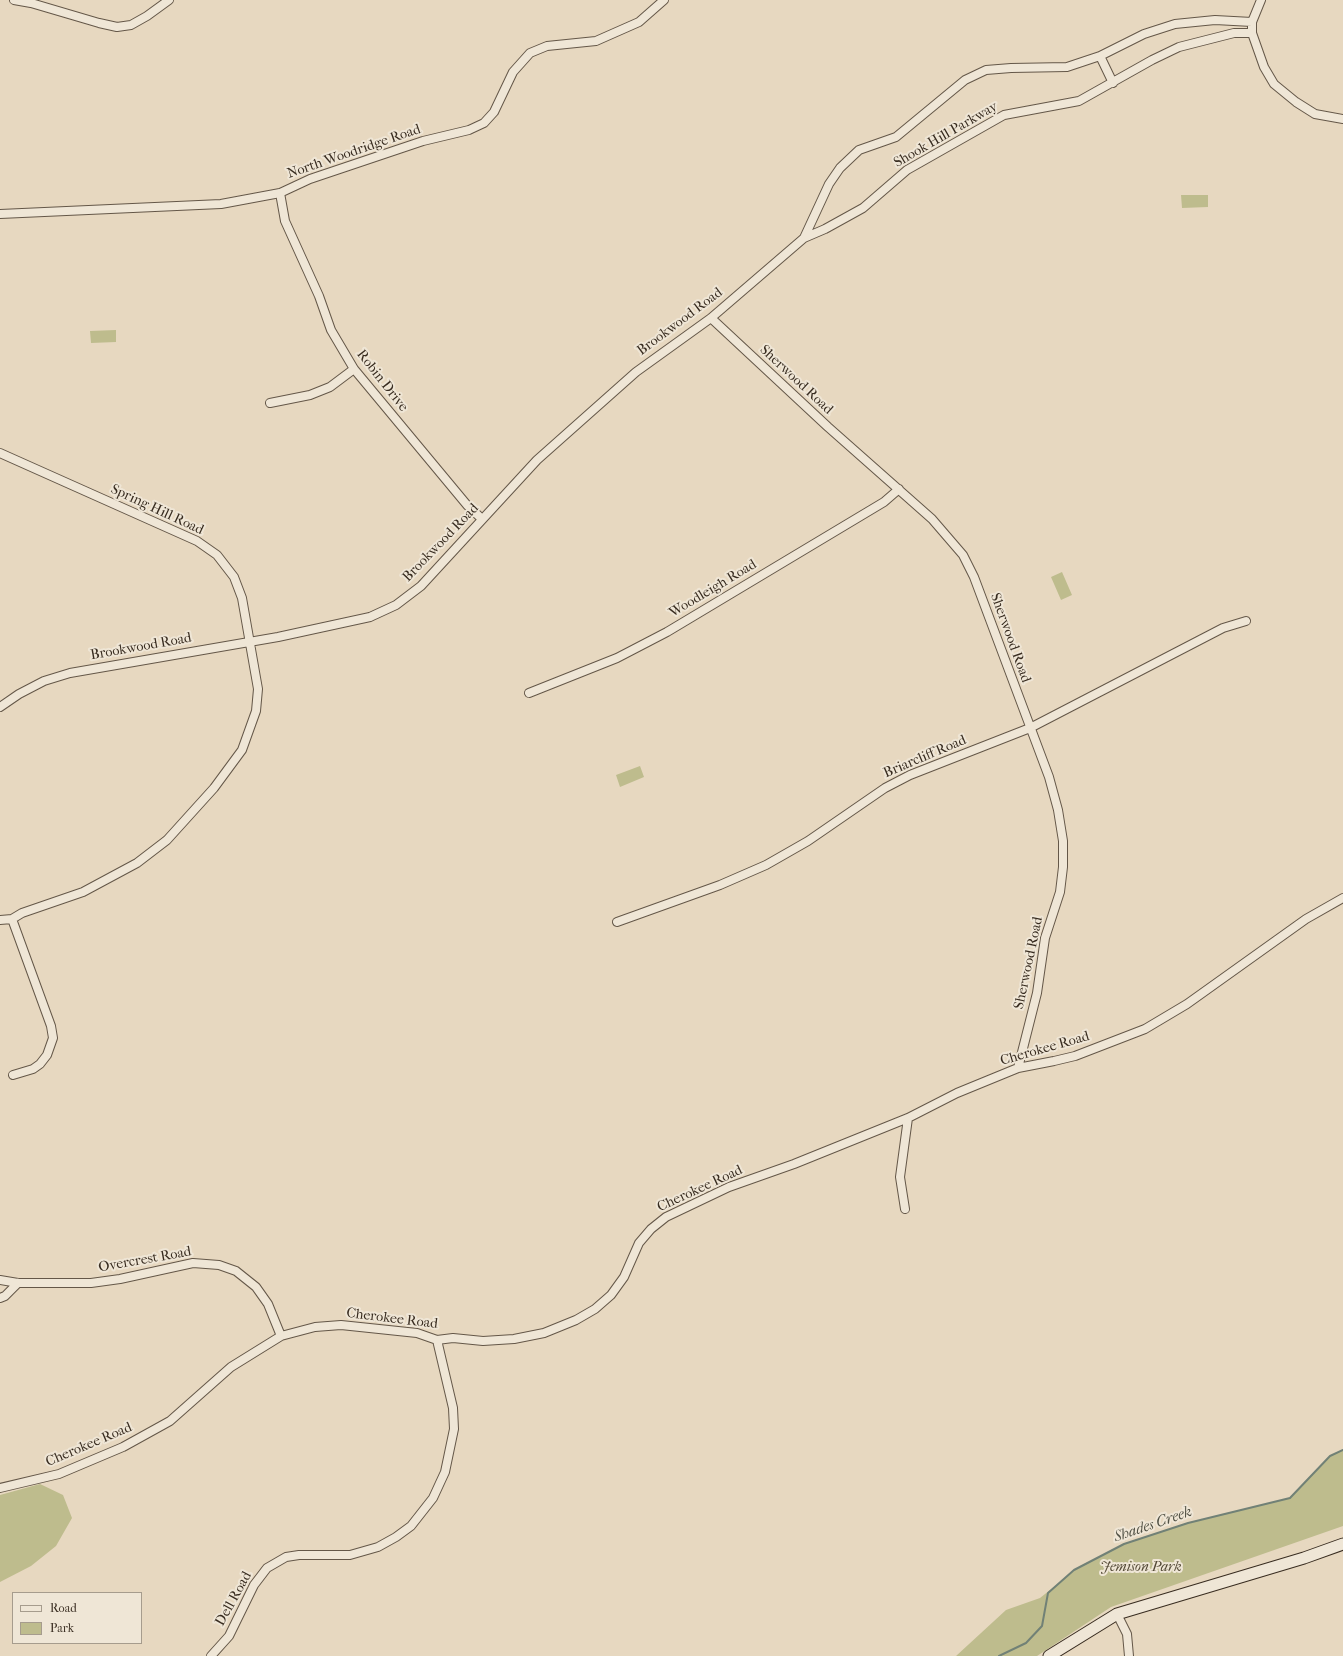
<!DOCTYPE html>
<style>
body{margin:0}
#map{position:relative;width:1343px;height:1656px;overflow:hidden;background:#e7d8c0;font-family:"IM FELL French Canon",serif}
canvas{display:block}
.legend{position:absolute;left:12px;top:1592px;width:130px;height:52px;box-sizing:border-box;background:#efe6d6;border:1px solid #a69c8d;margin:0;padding:5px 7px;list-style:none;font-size:12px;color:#382c20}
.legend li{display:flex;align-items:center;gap:8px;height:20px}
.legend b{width:20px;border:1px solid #a69c8d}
</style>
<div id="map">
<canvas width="1343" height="1656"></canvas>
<ul class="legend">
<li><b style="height:5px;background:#efe6d6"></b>Road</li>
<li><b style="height:11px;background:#bebc8d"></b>Park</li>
</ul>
</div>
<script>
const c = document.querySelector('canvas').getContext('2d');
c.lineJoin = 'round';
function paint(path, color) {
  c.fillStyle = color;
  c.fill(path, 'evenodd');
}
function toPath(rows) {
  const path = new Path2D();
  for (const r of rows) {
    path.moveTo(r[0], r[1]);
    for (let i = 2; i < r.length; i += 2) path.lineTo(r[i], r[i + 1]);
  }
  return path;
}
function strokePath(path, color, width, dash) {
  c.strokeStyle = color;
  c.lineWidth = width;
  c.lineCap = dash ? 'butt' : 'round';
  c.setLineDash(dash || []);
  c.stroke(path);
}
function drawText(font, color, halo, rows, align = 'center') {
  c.font = font + ' "IM FELL French Canon",serif';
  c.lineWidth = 4;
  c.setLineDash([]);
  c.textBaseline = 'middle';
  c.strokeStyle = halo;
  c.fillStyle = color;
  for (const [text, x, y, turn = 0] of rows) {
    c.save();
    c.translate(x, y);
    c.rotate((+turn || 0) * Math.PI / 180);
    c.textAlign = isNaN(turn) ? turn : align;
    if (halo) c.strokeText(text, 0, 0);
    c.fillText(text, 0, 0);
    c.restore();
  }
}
const green = toPath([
 [1181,195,1208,195,1208,207,1182,208],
 [116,330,116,342,91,343,90,331],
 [1062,572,1072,595,1061,600,1051,577],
 [640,766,644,777,620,787,616,775],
 [1343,1450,1343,1526,1111,1607,1037,1656,956,1656,1006,1610,1040,1598,1075,1570,1124,1544,1188,1523,1289,1498,1330,1456],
 [40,1484,63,1495,72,1518,56,1546,31,1566,0,1582,0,1495]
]);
const stream = toPath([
 [999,1656,1026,1643,1042,1626,1048,1593,1074,1570,1124,1544,1188,1523,1290,1498,1330,1456,1343,1450]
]);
const minor = toPath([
 [14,0,31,3,99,23,117,27,131,25,147,16,169,0],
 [1261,0,1252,22,1252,33,1264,67,1274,84,1296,102,1315,114,1343,119],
 [1100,56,1113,83],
 [280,193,285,221,319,296,331,330,354,369,467,505,482,519],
 [0,214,221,204,280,193,310,179,423,141,469,130,484,123,494,112,513,72,530,53,547,46,596,41,639,22,664,0],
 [804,238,829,184,840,168,859,150,896,137,965,80,986,70,1011,68,1067,67,1100,56,1144,34,1175,24,1215,20,1252,22],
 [711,318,828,427,932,519,963,555,974,577,1049,777,1058,810,1063,841,1063,867,1060,892,1045,938,1037,993,1018,1068],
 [270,403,310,395,330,387,354,369],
 [0,453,197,541,217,555,234,577,242,598,258,689,256,711,242,750,214,788,167,840,137,863,83,892,22,913,12,919,0,920],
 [529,693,617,658,667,632,884,502,899,489],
 [0,707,19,694,44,681,70,673,278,637,370,617,396,605,421,586,537,460,636,372,711,318,804,238,825,229,863,208,907,170,1004,115,1079,101,1152,60,1179,47,1234,33,1252,33],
 [12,919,51,1026,53,1038,47,1055,40,1064,33,1069,13,1075],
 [617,922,720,885,766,865,808,841,885,788,910,775,1030,728,1223,628,1246,621],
 [905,1209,900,1177,908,1118],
 [0,1280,18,1283,91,1283,120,1279,193,1263,219,1265,236,1271,256,1287,268,1304,281,1336],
 [0,1298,5,1296,18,1283],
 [0,1488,59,1474,123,1447,170,1421,231,1367,281,1336,315,1327,341,1325,417,1333,437,1340,453,1338,483,1341,514,1339,544,1333,576,1320,595,1309,611,1295,624,1277,639,1243,651,1229,666,1217,729,1187,794,1164,908,1118,957,1093,1018,1068,1054,1061,1075,1056,1145,1029,1187,1004,1306,919,1343,898],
 [1117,1614,1127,1634,1129,1656],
 [211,1656,229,1636,254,1585,267,1568,286,1557,299,1555,350,1555,378,1547,396,1537,411,1526,433,1498,445,1472,454,1429,453,1408,437,1340]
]);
const secondary = toPath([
 [1049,1656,1117,1614,1304,1558,1343,1544]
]);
const streetNames = [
 ["Shook Hill Parkway",946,135,-30],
 ["North Woodridge Road",354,152,-19],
 ["Brookwood Road",680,322,-37],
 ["Sherwood Road",796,380,43],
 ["Robin Drive",382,381,52],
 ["Spring Hill Road",157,510,25],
 ["Brookwood Road",441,543,-46],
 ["Woodleigh Road",713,589,-31],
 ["Sherwood Road",1010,638,70],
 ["Brookwood Road",141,647,-10],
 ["Briarcliff Road",925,757,-23],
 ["Sherwood Road",1029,963,-78],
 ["Cherokee Road",1045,1049,-16],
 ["Cherokee Road",700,1189,-25],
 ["Overcrest Road",145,1260,-10],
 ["Cherokee Road",392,1319,7],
 ["Cherokee Road",89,1445,-23],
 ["Dell Road",234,1599,-61]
];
const parkNames = [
 ["Jemison Park",1141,1568]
];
const waterNames = [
 ["Shades Creek",1153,1525,-19]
];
paint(green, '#bebc8d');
strokePath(stream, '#718176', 2);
strokePath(minor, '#645748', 10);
strokePath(secondary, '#382c20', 13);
strokePath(minor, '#efe6d6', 8);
strokePath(secondary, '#efe6d6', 11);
drawText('14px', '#382c20', '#efe6d6', streetNames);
drawText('italic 14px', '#534936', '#efe6d6', parkNames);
drawText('italic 15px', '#505044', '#efe6d6', waterNames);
</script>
